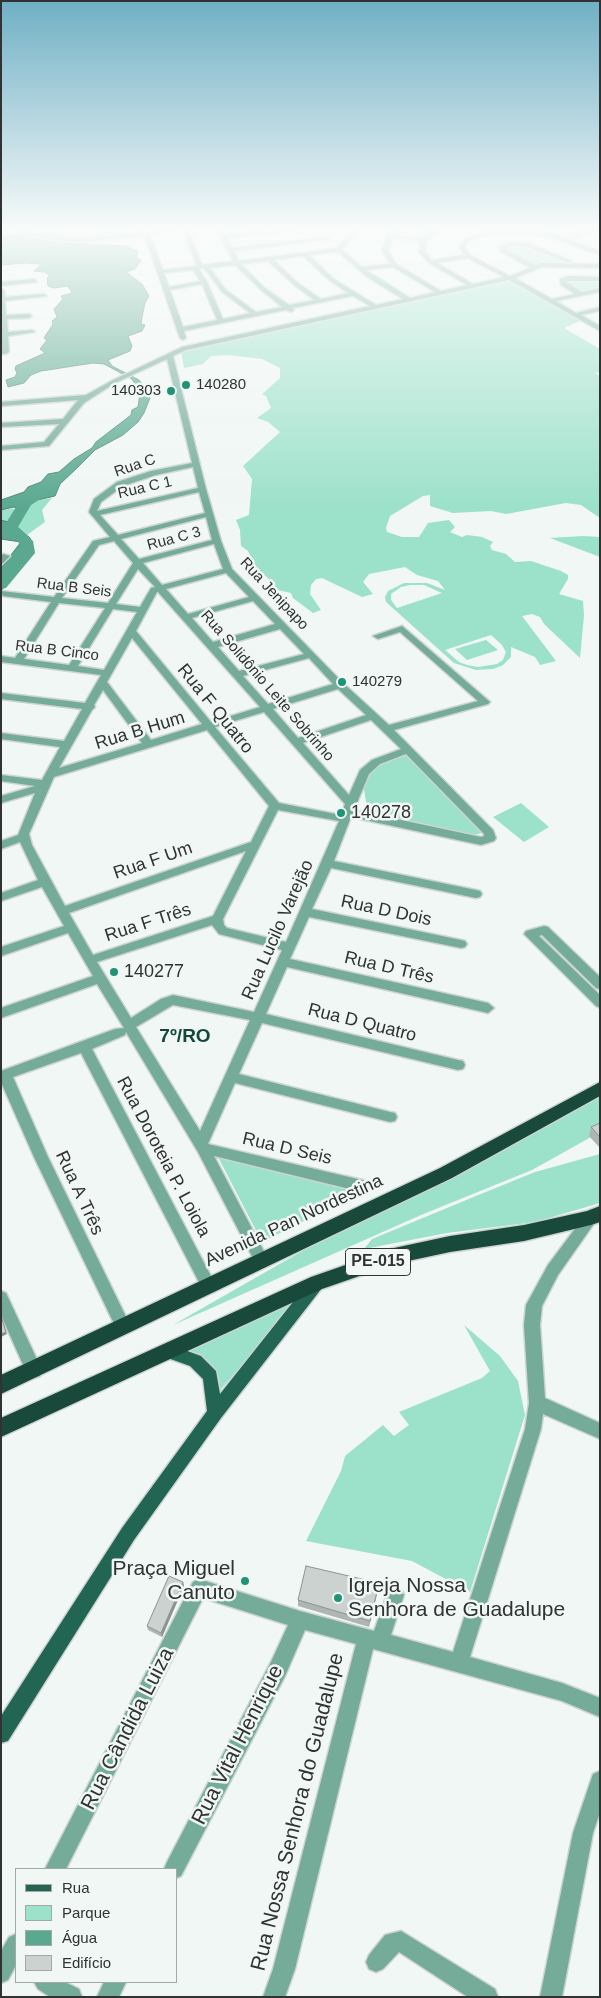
<!DOCTYPE html>
<meta charset="utf-8">
<style>
body{margin:0}
#map{position:relative;width:601px;height:1998px;overflow:hidden;background:#f0f7f5;font-family:Arial,sans-serif}
canvas{display:block}
.frame{position:absolute;inset:0;border:2px solid #303332;pointer-events:none}
.legend{position:absolute;left:15px;top:1868px;width:162px;height:115px;box-sizing:border-box;background:#f0f7f5;border:1px solid #a3a9a7;margin:0;padding:6px 9px;list-style:none;font-size:15px;color:#303332}
.legend li{display:flex;align-items:center;gap:10px;height:25px}
.legend b{width:25px;border:1px solid #a3a9a7}
</style>
<div id="map">
<canvas width="601" height="1998"></canvas>
<div class="frame"></div>
<ul class="legend">
<li><b style="height:6px;background:#216552"></b>Rua</li>
<li><b style="height:14px;background:#9ce1ca"></b>Parque</li>
<li><b style="height:14px;background:#59a88f"></b>Água</li>
<li><b style="height:14px;background:#cbd2cf"></b>Edifício</li>
</ul>
</div>
<script>
const c = document.querySelector('canvas').getContext('2d');
c.lineJoin = 'round';
function paint(path, color) {
  c.fillStyle = color;
  c.fill(path, 'evenodd');
}
function toPath(rows) {
  const path = new Path2D();
  for (const r of rows) {
    path.moveTo(r[0], r[1]);
    for (let i = 2; i < r.length; i += 2) path.lineTo(r[i], r[i + 1]);
  }
  return path;
}
function strokePath(path, color, width, dash) {
  c.strokeStyle = color;
  c.lineWidth = width;
  c.lineCap = dash ? 'butt' : 'round';
  c.setLineDash(dash || []);
  c.stroke(path);
}
function drawText(font, color, halo, rows, align = 'center') {
  c.font = font + ' Arial,sans-serif';
  c.lineWidth = 5;
  c.setLineDash([]);
  c.textBaseline = 'middle';
  c.strokeStyle = halo;
  c.fillStyle = color;
  for (const [text, x, y, turn = 0] of rows) {
    c.save();
    c.translate(x, y);
    c.rotate((+turn || 0) * Math.PI / 180);
    c.textAlign = isNaN(turn) ? turn : align;
    if (halo) c.strokeText(text, 0, 0);
    c.fillText(text, 0, 0);
    c.restore();
  }
}
const green = toPath([
 [511,245,528,247,568,262,533,265,503,249],
 [563,280,600,280,600,288,581,292],
 [509,281,553,304,580,321,564,328,600,349,600,372,595,373,600,376,600,518,581,505,566,503,506,514,491,511,453,513,430,506,430,495,423,496,390,516,386,528,387,532,402,537,419,537,428,523,449,520,455,527,450,532,462,537,467,535,482,537,493,542,490,546,492,550,506,554,515,562,531,561,561,571,568,575,568,579,559,594,583,601,584,615,580,658,544,624,540,617,532,614,522,616,556,661,540,665,535,657,511,647,511,657,503,665,493,669,476,670,454,663,386,602,385,597,388,591,404,583,427,583,445,590,438,581,417,575,405,567,369,574,363,582,373,594,362,597,322,578,316,579,311,585,310,594,321,610,313,613,293,598,291,593,273,589,269,579,256,568,248,551,241,546,240,530,236,520,249,515,252,479,243,466,280,432,268,422,257,418,271,408,266,396,262,394,280,378,280,368,262,359,228,355,211,356,203,364,184,368,181,352],
 [410,585,424,585,442,593,397,608,391,600,391,594,401,587],
 [491,635,502,645,506,652,503,660,497,664,478,667,467,665,459,662,445,650],
 [52,498,42,510,45,522,27,535,8,521,1,520,1,510,20,508,34,501],
 [600,537,600,557,550,538,583,536],
 [486,640,498,650,467,660,455,649],
 [409,750,483,833,467,836,368,813,361,772],
 [521,803,549,827,524,842,493,817],
 [600,1093,600,1132,532,1170,421,1215,173,1325,318,1242,429,1188],
 [600,1154,600,1203,535,1222,447,1233,364,1249,372,1239,476,1196,535,1172],
 [218,1157,361,1193,262,1242],
 [299,1300,214,1397,217,1384,182,1348],
 [464,1325,500,1356,518,1381,525,1415,470,1592,412,1561,306,1541,341,1471,345,1456,383,1425,394,1436,409,1425,399,1412,482,1378,490,1371]
]);
const water = toPath([
 [17,234,41,236,68,243,126,246,138,251,136,258,141,260,135,269,126,272,142,284,149,296,145,303,142,317,141,324,145,325,142,331,128,336,132,346,130,351,108,360,112,366,139,380,146,388,150,398,144,413,138,422,123,435,95,450,77,468,60,484,55,496,33,501,25,511,14,507,1,510,1,500,24,492,28,487,41,482,48,474,59,472,74,459,92,448,96,442,131,415,132,410,138,407,140,393,132,379,104,364,93,363,41,371,31,375,24,383,8,387,6,380,15,377,17,373,15,369,16,366,45,353,40,349,47,340,44,338,53,324,52,321,57,317,54,309,63,299,61,296,72,293,68,286,54,288,48,286,47,278,50,276,45,272,34,271,40,266,39,264,26,263,1,265,1,236,17,234],
 [1,520,16,524,17,527,30,538,34,550,1,591,1,568,21,542,1,539,1,520]
]);
const river = toPath([
 [44,488,51,492,31,505,18,527,33,541,35,553,6,588,1,589,1,575,21,553,19,543,3,528,21,499,44,488]
]);
const minor = toPath([
 [16,230,72,238,178,230,150,234,163,270,197,266,183,230,189,230,202,265,233,261,217,230,223,230,226,235,293,230,227,238,232,248,327,237,330,239,234,251,239,261,337,248,354,230,360,230,342,250,362,267,390,264,382,250,387,236,393,230,399,230,395,235,422,238,435,230,441,230,426,241,425,252,432,260,464,255,459,246,465,239,485,231,526,230,552,233,564,238,594,230,594,232,570,240,600,251,600,255,551,237,522,233,486,235,469,241,465,246,470,255,510,276,530,268,500,251,500,246,511,242,530,244,572,261,567,262,527,247,511,246,505,248,535,265,541,263,600,264,600,268,542,267,515,278,552,299,575,294,561,285,560,279,569,276,600,277,600,281,565,281,582,292,600,288,600,292,556,301,576,313,600,307,600,311,581,315,600,326,600,331,509,280,186,350,173,356,206,489,221,541,232,569,343,683,389,725,478,701,400,632,378,639,373,636,402,626,490,702,488,704,394,730,493,830,496,838,494,841,481,845,351,817,334,861,476,890,480,891,482,894,480,897,476,898,331,868,312,909,461,940,465,941,467,944,465,947,461,948,309,917,290,959,488,1003,494,1008,488,1013,287,967,266,1014,458,1060,463,1061,465,1065,463,1069,458,1070,262,1023,239,1074,390,1112,395,1113,397,1117,395,1121,390,1122,235,1083,208,1144,362,1180,367,1182,369,1186,367,1190,362,1192,214,1156,269,1261,267,1266,262,1268,257,1266,198,1152,126,1032,125,1035,92,1049,213,1280,216,1285,213,1290,208,1292,203,1290,81,1053,13,1077,48,1157,131,1327,128,1332,123,1334,118,1332,34,1157,1,1082,1,1071,115,1029,124,1028,97,984,1,1018,1,1008,93,976,68,933,1,956,1,947,64,926,42,887,1,901,1,893,38,880,20,842,1,849,1,841,18,835,35,793,1,803,1,796,35,786,1,781,1,775,42,780,60,747,1,739,1,733,64,741,82,709,1,699,1,693,85,703,101,675,1,662,1,656,15,658,51,602,3,596,1,591,54,597,93,541,110,537,89,512,94,499,117,482,151,471,192,463,167,359,115,383,84,403,49,446,1,450,1,446,44,442,59,424,1,427,1,423,63,419,78,400,1,406,1,402,86,395,111,381,182,347,370,306,353,296,293,308,294,310,291,312,286,310,184,331,186,338,183,340,180,338,177,330,145,236,72,242,29,236,16,230],
 [393,238,420,241,419,252,429,263,467,285,441,291,396,264,388,250,393,238],
 [338,252,367,277,403,299,376,305,334,279,309,255,338,252],
 [303,256,330,281,348,293,321,299,298,283,274,260,303,256],
 [467,258,504,277,473,284,437,263,467,258],
 [268,261,294,285,314,300,289,305,265,288,241,264,268,261],
 [235,265,261,290,282,307,256,312,226,290,210,268,235,265],
 [393,267,435,292,410,298,366,270,393,267],
 [204,268,222,292,250,313,223,319,207,282,199,269,204,268],
 [193,270,200,281,169,287,164,273,193,270],
 [202,284,217,320,183,327,170,290,202,284],
 [193,467,198,488,97,511,101,502,123,486,156,475,193,467],
 [199,492,205,513,118,535,100,515,199,492],
 [206,517,212,540,139,559,121,539,206,517],
 [114,541,133,563,108,603,62,598,99,545,114,541],
 [214,544,223,569,162,585,143,563,214,544],
 [138,569,155,587,151,588,140,607,116,604,138,569],
 [226,573,249,597,188,614,166,589,226,573],
 [157,592,158,592,260,707,211,722,136,631,157,592],
 [253,601,275,624,213,642,192,618,253,601],
 [59,603,105,608,69,665,24,659,59,603],
 [113,609,137,612,104,670,78,666,113,609],
 [280,629,304,654,239,671,218,647,280,629],
 [132,638,202,724,151,740,107,682,132,638],
 [309,658,333,684,268,704,243,676,309,658],
 [338,689,366,715,298,738,273,709,338,689],
 [103,690,142,743,59,768,92,710,95,707,94,705,103,690],
 [264,712,345,804,341,815,279,803,215,727,264,712],
 [371,720,401,749,372,760,360,770,349,795,303,743,371,720],
 [207,730,269,806,251,842,65,906,32,845,29,834,54,777,207,730],
 [406,754,484,834,484,836,481,837,354,810,369,774,380,764,406,754],
 [278,810,339,821,286,942,227,928,224,925,223,919,278,810],
 [246,851,213,916,93,955,69,913,246,851],
 [212,925,219,934,282,950,254,1012,173,995,161,999,131,1018,97,962,212,925],
 [173,1005,250,1020,200,1131,136,1027,173,1005],
 [35,279,37,282,1,286,1,282,35,279],
 [1,288,4,290,5,297,44,294,47,296,5,301,6,315,29,314,32,316,29,318,7,319,8,332,32,330,35,332,8,336,9,352,6,354,1,354,1,288],
 [3,554,10,556,1,565,1,556,3,554],
 [544,926,548,927,600,977,600,989,596,988,542,935,539,936,600,995,600,1008,596,1006,524,934,526,931,544,926],
 [591,1212,596,1214,598,1218,558,1275,542,1306,540,1325,545,1398,600,1423,600,1439,543,1414,541,1429,470,1657,562,1683,600,1698,600,1717,562,1701,373,1649,295,1969,285,1997,263,1997,273,1969,356,1644,305,1630,285,1676,181,1876,176,1878,176,1869,164,1869,167,1862,271,1662,288,1625,203,1598,66,1869,45,1869,193,1582,199,1579,300,1611,374,1631,389,1589,395,1586,401,1589,404,1595,391,1635,453,1652,525,1429,529,1403,524,1325,526,1305,548,1265,586,1214,591,1212],
 [1,1291,6,1293,40,1366,42,1371,40,1376,34,1378,28,1376,1,1315,1,1291],
 [600,1771,600,1812,593,1833,562,1997,540,1997,573,1833,593,1774,600,1771],
 [401,1931,495,1989,498,1997,468,1997,399,1952,383,1969,376,1972,369,1969,366,1962,369,1955,385,1935,401,1931],
 [16,1934,16,1965,8,1980,1,1983,1,1951,9,1937,16,1934],
 [34,1982,65,1982,79,1989,82,1997,50,1997,38,1989,34,1982],
 [104,1982,126,1982,119,1997,97,1997,104,1982]
]);
const major = toPath([
 [317,1276,322,1278,325,1283,322,1288,221,1418,134,1540,8,1741,1,1743,1,1716,122,1528,207,1411,203,1379,190,1366,162,1356,160,1351,162,1346,168,1344,201,1356,216,1371,220,1394,312,1278,317,1276]
]);
const highway = toPath([
 [600,1082,600,1096,452,1178,1,1394,1,1375,440,1168,600,1082],
 [600,1206,600,1222,591,1225,524,1241,450,1252,394,1264,322,1289,1,1437,1,1418,311,1277,394,1248,450,1236,524,1225,587,1211,600,1206]
]);
const wall = toPath([
 [600,1123,600,1148,589,1136,591,1127],
 [183,1582,184,1586,162,1637,148,1630,147,1626],
 [379,1583,369,1627,298,1606,298,1600]
]);
const shadedWall = toPath([
 [1,1316,7,1334,1,1337],
 [183,1582,184,1586,162,1637,161,1633],
 [379,1583,378,1590,369,1627,370,1621]
]);
const building = toPath([
 [600,1123,600,1137,591,1127,600,1123],
 [1,1316,6,1332,1,1334,1,1316],
 [306,1566,379,1583,370,1621,298,1600,306,1566],
 [169,1576,183,1582,161,1633,147,1626,169,1576]
]);
const markers = [
 [186,385,5,"#209376"],
 [171,391,5,"#209376"],
 [342,682,5,"#209376"],
 [341,813,5,"#209376"],
 [114,972,5,"#209376"],
 [245,1581,5,"#209376"],
 [338,1598,5,"#209376"]
];
const farPoinames = [
 ["140280",196,385],
 ["140303",161,391,"right"],
 ["140279",352,682]
];
const farStreetnames = [
 ["Rua C",135,466,-19],
 ["Rua C 1",145,488,-13],
 ["Rua C 3",174,539,-15],
 ["Rua B Seis",74,588,7],
 ["Rua Jenipapo",274,594,47],
 ["Rua B Cinco",57,651,7],
 ["Rua Solidônio Leite Sobrinho",267,686,49]
];
const shields = [
 [378,1262,65]
];
const shieldNames = [
 ["PE-015",378,1262]
];
const streetNames = [
 ["Rua F Quatro",215,709,51],
 ["Rua B Hum",140,731,-17],
 ["Rua F Um",153,861,-19],
 ["Rua D Dois",386,911,12],
 ["Rua F Três",148,923,-18],
 ["Rua Lucilo Varejão",278,930,-66],
 ["Rua D Três",389,968,13],
 ["Rua D Quatro",362,1023,14],
 ["Rua D Seis",287,1149,13],
 ["Rua Doroteia P. Loiola",163,1157,62],
 ["Rua A Três",79,1193,65],
 ["Avenida Pan Nordestina",294,1221,-25]
];
const poiNames = [
 ["140278",351,813],
 ["140277",124,972]
];
const neighbourhoodNames = [
 ["7º/RO",185,1037]
];
const nearPoinames = [
 ["Praça Miguel",235,1569],
 ["Canuto",235,1593],
 ["Igreja Nossa",348,1586,"left"],
 ["Senhora de Guadalupe",348,1610,"left"]
];
const nearStreetnames = [
 ["Rua Cândida Luiza",128,1729,-63],
 ["Rua Vital Henrique",238,1745,-63],
 ["Rua Nossa Senhora do Guadalupe",298,1812,-76]
];
paint(green, '#9ce1ca');
paint(water, '#59a88f');
strokePath(water, '#4d8573', 1);
paint(river, '#59a88f');
strokePath(minor, '#cdd4d2', 3);
strokePath(major, '#cdd4d2', 3);
strokePath(highway, '#cdd4d2', 3);
paint(minor, '#74ac99');
paint(major, '#216552');
paint(highway, '#18493b');
paint(wall, '#afb5b2');
paint(shadedWall, '#8e9391');
paint(building, '#cbd2cf');
strokePath(building, '#8e9391', 1);
const sky = c.createLinearGradient(0, 0, 0, 509);
sky.addColorStop(0, '#6fafc4');
sky.addColorStop(0.45, '#f8fbfa');
sky.addColorStop(1, '#f8fbfa00');
c.fillStyle = sky;
c.fillRect(0, 0, 601, 509);
for (const [x, y, r, color] of markers) {
  const dot = new Path2D();
  dot.arc(x, y, r, 0, 2 * Math.PI);
  c.fillStyle = color;
  c.fill(dot);
  strokePath(dot, '#f0f7f5', 2);
}
drawText('15px', '#303332', '#f0f7f5', farPoinames, 'left');
drawText('15px', '#303332', '#f0f7f5', farStreetnames);
for (const [x, y, w] of shields) {
  const box = new Path2D();
  box.roundRect(x - w / 2, y - 13.5, w, 27, 4);
  c.fillStyle = '#f0f7f5';
  c.fill(box);
  strokePath(box, '#303332', 1);
}
drawText('bold 16px', '#303332', null, shieldNames);
drawText('18px', '#303332', '#f0f7f5', streetNames);
drawText('18px', '#303332', '#f0f7f5', poiNames, 'left');
drawText('bold 19px', '#134739', '#f0f7f5', neighbourhoodNames);
drawText('21px', '#303332', '#f0f7f5', nearPoinames, 'right');
drawText('21px', '#303332', '#f0f7f5', nearStreetnames);
</script>
